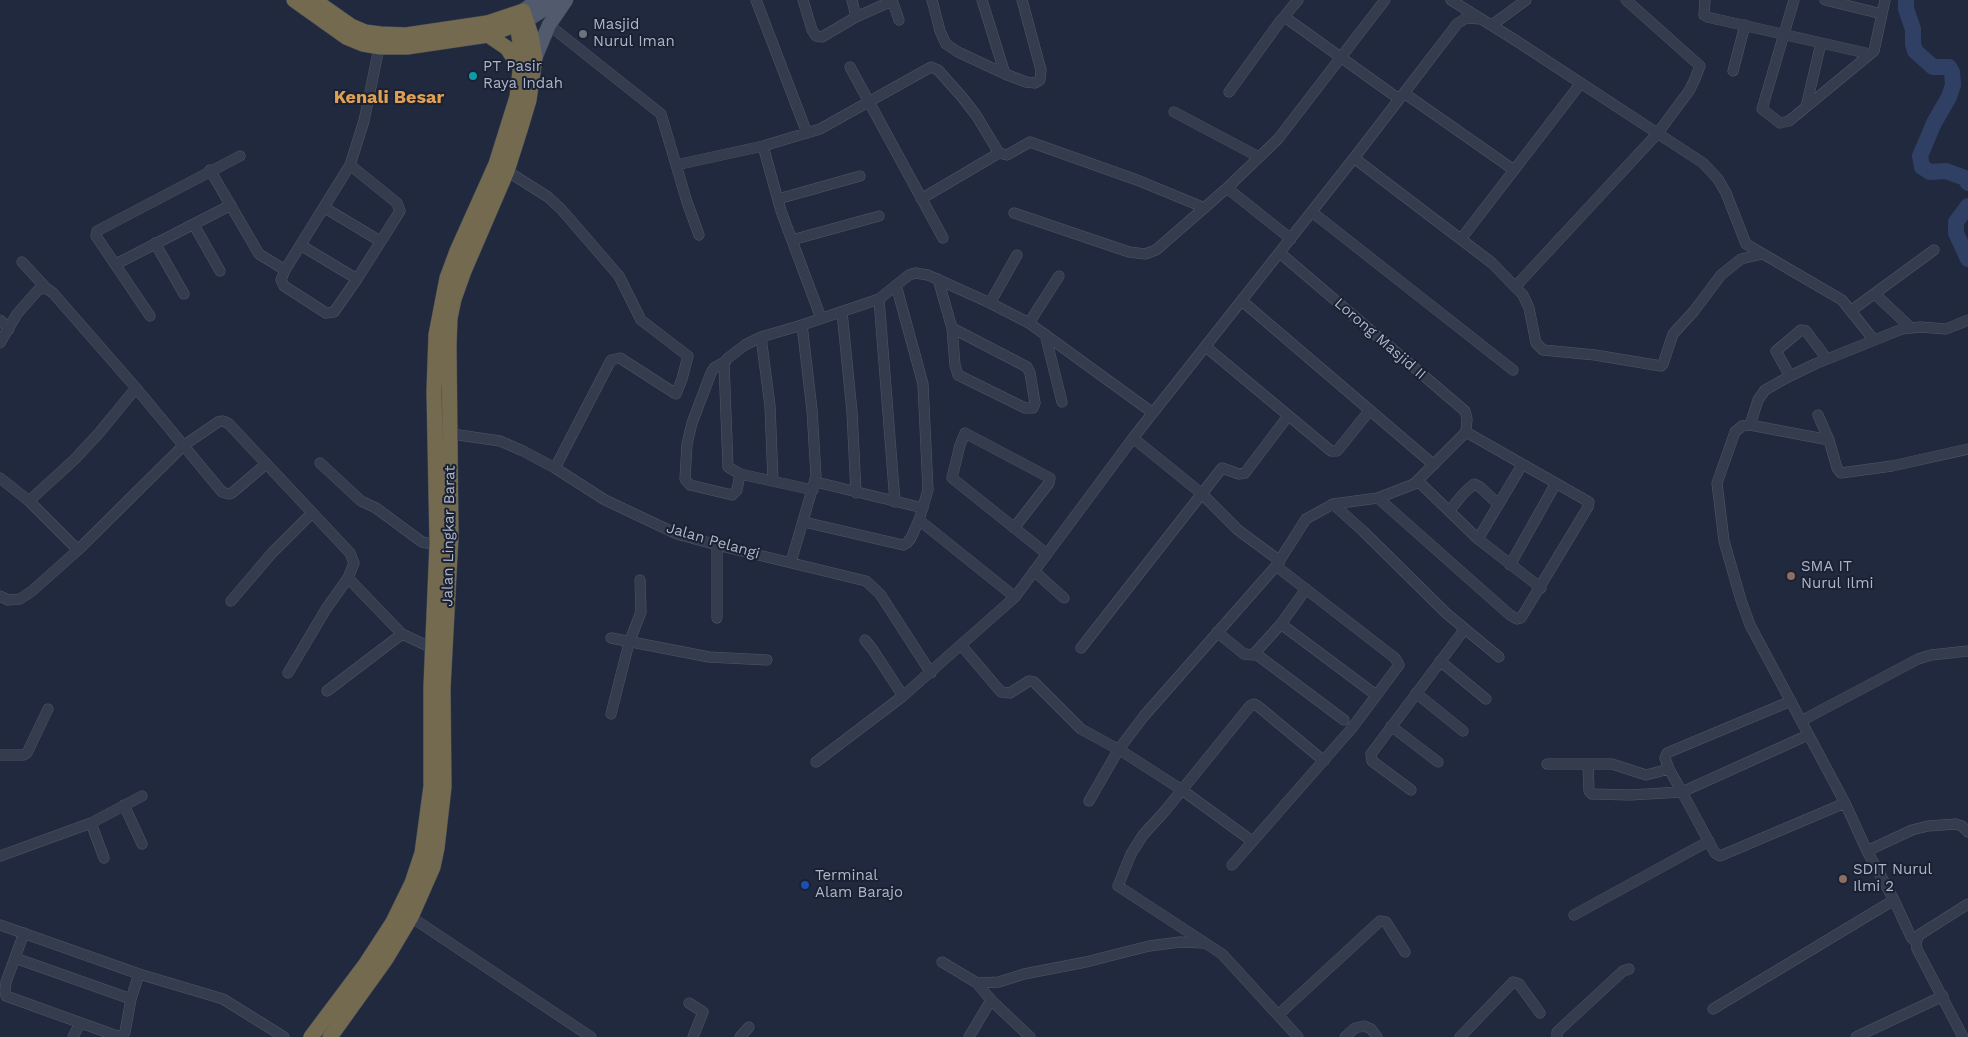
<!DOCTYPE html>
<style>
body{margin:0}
canvas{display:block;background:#20293d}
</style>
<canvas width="1968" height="1037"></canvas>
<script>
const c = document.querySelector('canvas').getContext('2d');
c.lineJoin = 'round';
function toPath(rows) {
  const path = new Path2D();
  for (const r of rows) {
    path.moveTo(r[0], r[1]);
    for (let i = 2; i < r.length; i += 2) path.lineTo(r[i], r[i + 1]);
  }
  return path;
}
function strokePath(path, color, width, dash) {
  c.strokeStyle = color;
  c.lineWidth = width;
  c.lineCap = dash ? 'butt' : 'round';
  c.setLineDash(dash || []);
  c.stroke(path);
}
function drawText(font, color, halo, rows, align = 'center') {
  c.font = font + ' "Work Sans",sans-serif';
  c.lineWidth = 4;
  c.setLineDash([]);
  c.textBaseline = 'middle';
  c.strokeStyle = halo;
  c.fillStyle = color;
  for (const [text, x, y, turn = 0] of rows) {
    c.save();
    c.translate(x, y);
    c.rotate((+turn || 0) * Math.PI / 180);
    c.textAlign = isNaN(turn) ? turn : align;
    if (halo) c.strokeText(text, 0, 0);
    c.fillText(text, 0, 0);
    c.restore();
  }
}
const river = toPath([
 [1906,0,1906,9,1913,29,1913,44,1915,51,1933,67,1949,67,1952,72,1953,85,1949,97,1934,123,1920,156,1922,167,1930,172,1946,171,1965,178,1968,183],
 [1968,206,1956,222,1956,233,1968,259]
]);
const minor = toPath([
 [756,0,807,133],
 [803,0,812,30,816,36,822,37,856,17,892,1],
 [852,0,856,17],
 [892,0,899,20],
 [932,0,940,31,946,44,958,52,1005,74,1026,82,1035,83,1040,80,1041,70,1022,0],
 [982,0,1005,74],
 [1451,0,1515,40,1703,163,1718,179,1726,193,1746,244,1842,300,1874,340],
 [1705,0,1704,15,1707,17,1870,54],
 [1794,0,1762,109,1780,123,1789,121,1800,112,1874,51,1885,0],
 [1825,0,1882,14],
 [1283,18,1298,0],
 [549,25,661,114,687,202,699,235],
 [1492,25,1526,0],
 [850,67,943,238],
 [1733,71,1745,25],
 [1229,92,1281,20,1286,18,1399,99],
 [1404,93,1514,170],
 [1806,107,1821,43],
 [1174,112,1259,157],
 [763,146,781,211,821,318],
 [1354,158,1492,263,1523,295,1529,308,1536,343,1543,350,1595,355,1661,366,1663,364,1673,334,1694,311,1721,275,1741,259,1762,254],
 [350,165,397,203,400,211,357,279,334,312,326,313,284,286,281,280,285,270,350,165,364,121,380,43],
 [676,165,763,146,820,129,931,67,938,70,962,97,976,115,999,153],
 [210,170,259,254,285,270],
 [507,171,548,197,561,209,619,276,641,320,688,356,682,379,676,394,620,358,611,360,555,468],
 [1227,188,1291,239],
 [778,199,860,176],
 [921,199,999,153,1007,155,1030,142,1137,180,1205,208],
 [325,208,380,241],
 [1312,212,1513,370],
 [1014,213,1129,252,1145,254,1156,250,1227,188,1278,139,1385,0],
 [194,225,220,271],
 [1461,239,1581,83],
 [792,240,879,216],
 [155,243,184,294],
 [302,246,357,279],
 [1280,253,1465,411,1467,419,1466,432],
 [22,262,46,288],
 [116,264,231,205],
 [938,279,952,328,955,365,958,375,1025,408,1033,408,1035,403,1030,373,1027,367,952,328],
 [1515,287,1657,134,1689,91,1694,81,1700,66,1626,0],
 [1875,294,1911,328],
 [879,299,895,502],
 [1242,301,1434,465],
 [990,303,1017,255],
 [1852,310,1934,250],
 [842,312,852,412,856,493],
 [150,316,96,236,97,231,240,156],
 [0,320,9,329],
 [1029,323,1059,276],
 [1045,334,1062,402],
 [761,337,770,406,773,481],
 [0,343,17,314,38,290,46,288,53,293,136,388,222,492,229,494,232,493,266,464],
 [1206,347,1331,451,1337,451,1370,410],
 [726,361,714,368,711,373,692,423,687,444,685,479,690,485,732,495,737,490,740,474],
 [1790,376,1776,351,1801,330,1806,331,1827,359],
 [1818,415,1829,440,1837,468,1841,473,1892,466,1968,449],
 [1750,425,1829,440],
 [445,433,500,441,523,451,555,468,605,500,677,534,717,545,866,581,880,594,931,673],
 [1133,438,1201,493,1238,530,1280,561],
 [320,463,361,501,376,508,422,542,437,545],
 [0,478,29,501,78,550],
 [1418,481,1478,539,1541,588],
 [816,482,923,508],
 [813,490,740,474,728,467,724,363,728,358,745,345,761,337,802,325,879,299,909,275,915,273,928,275,990,303,1029,323,1153,413],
 [1378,498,1510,615,1517,619,1521,618,1588,507,1589,502,1466,432],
 [29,501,75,459,99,433,136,388],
 [1333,504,1364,532,1447,614,1499,657],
 [1449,511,1464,493,1474,484,1480,487,1498,504],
 [919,520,1015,597],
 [804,522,903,545,907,543,911,538,919,520,928,490,923,384,896,285],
 [1014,528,1049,483,1050,478,965,433,960,445,952,478,1047,554],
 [1478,539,1522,465],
 [791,562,816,476,812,410,802,325],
 [1510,565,1556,483],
 [1034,571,1064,598],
 [0,596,8,600,20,599,32,591,78,550,183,446,218,422,223,421,229,424,350,553,354,563,348,578,402,634,432,648],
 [231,601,272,553,312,513],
 [717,618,717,545],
 [1281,624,1372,692],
 [1217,632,1244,654,1253,655,1281,624,1306,589],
 [611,638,709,657,767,660],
 [865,640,873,650,903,696],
 [961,645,1001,692,1010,693,1029,681,1034,682,1081,729,1123,752,1182,790,1252,841],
 [1081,648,1222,468,1239,474,1245,473,1288,416],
 [1256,654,1344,720],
 [1440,661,1486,699],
 [288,673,326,609,348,578],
 [327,691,402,634],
 [1416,693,1463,731],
 [1791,701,1667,753,1665,758,1669,769,1682,792,1808,735],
 [611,714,629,643,641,612,640,580],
 [1801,721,1918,659,1931,655,1968,651],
 [1391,726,1438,762],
 [0,755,23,755,27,753,48,709],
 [816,762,903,696,1015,597,1133,438,1354,158,1457,24,1466,18,1481,19],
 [1547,764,1612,764,1646,775,1669,769],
 [1588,764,1589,791,1592,794,1630,795,1682,792,1715,853,1720,856,1845,803],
 [1411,790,1372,761,1371,754,1464,630],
 [1089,801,1119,749,1144,716,1276,566,1306,519,1333,504,1378,498,1414,484,1466,432],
 [124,805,142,844],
 [91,823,104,858],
 [1867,851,1912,830,1928,826,1956,824,1962,826,1968,832],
 [0,856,91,823,142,796],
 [1232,865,1352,728,1399,665,1395,658,1276,566],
 [1574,915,1709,841],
 [411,917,591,1037],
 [0,925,139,974,223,999,284,1037],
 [24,933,6,982,5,991,6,996,117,1036,123,1035,125,1032,131,999,139,974],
 [1916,942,1911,937,1894,900,1867,851,1845,803,1750,625,1741,600,1724,541,1717,483,1735,432,1742,426,1750,425,1758,400,1765,390,1790,376,1815,364,1902,329,1920,327,1946,329,1968,320],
 [15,958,131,999],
 [942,962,977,983,991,1000,1030,1037],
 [977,983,999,982,1024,974,1086,962,1149,946,1180,942,1203,943],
 [689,1003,703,1012,693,1037],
 [1713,1009,1894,900],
 [1278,1015,1380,921,1386,922,1405,952],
 [73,1037,80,1023],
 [740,1037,749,1027],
 [969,1037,991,1000],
 [1298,1037,1222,954,1118,886,1131,854,1143,835,1164,812,1250,706,1254,704,1259,707,1324,761],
 [1345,1037,1355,1028,1364,1026,1371,1029,1377,1037],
 [1460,1037,1513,982,1519,984,1540,1013],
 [1557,1037,1557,1032,1623,971,1629,969],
 [1856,1037,1943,996],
 [1963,1037,1917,949,1916,942,1919,935,1968,904]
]);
const major = toPath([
 [523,11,537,0],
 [526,21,546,8,554,0],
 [535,58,549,25,566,0]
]);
const highway = toPath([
 [294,0,346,37,363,44,380,47,407,47,488,35,525,21],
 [314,0,351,26,365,32,381,34,406,35,487,23,523,11,531,35,535,58,529,100,520,130,507,171,464,271,454,299,450,318,449,345,451,536,443,688,444,787,437,848,433,867,411,917,386,959,330,1037],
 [488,35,507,48,521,69],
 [311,1037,365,965,393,922,412,883,422,853,431,786,431,686,437,543,434,391,436,335,447,278,457,251,496,164,517,97,522,54,517,25,513,15]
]);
const markers = [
 [583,34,5,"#6b7280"],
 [473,76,5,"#0f9aa8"],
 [1791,576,5,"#8d6e63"],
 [1843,879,5,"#8d6e63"],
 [805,885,5,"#1a4fb4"]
];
const poiNames = [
 ["Masjid",593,25],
 ["Nurul Iman",593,42],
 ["PT Pasir",483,67],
 ["Raya Indah",483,84],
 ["SMA IT",1801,567],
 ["Nurul Ilmi",1801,584],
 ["SDIT Nurul",1853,870],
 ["Ilmi 2",1853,887],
 ["Terminal",815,876],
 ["Alam Barajo",815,893]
];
const streetNames = [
 ["Lorong Masjid II",1380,339,41],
 ["Jalan Lingkar Barat",449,536,-89],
 ["Jalan Pelangi",713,541,16]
];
const quarterNames = [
 ["Kenali Besar",389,98]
];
strokePath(river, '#304064', 16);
strokePath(minor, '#4f5668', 11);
strokePath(major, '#3d4556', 15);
strokePath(highway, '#3c4355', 16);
strokePath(minor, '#343c4d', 10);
strokePath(major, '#525a6d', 14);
strokePath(highway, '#746a50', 15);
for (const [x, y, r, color] of markers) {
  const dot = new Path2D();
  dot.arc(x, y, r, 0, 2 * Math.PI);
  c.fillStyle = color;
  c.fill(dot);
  strokePath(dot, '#192132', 2);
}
drawText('15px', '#afb6c9', '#192132', poiNames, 'left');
drawText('15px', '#afb6c9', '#192132', streetNames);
drawText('bold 18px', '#dfa054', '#192132', quarterNames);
</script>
